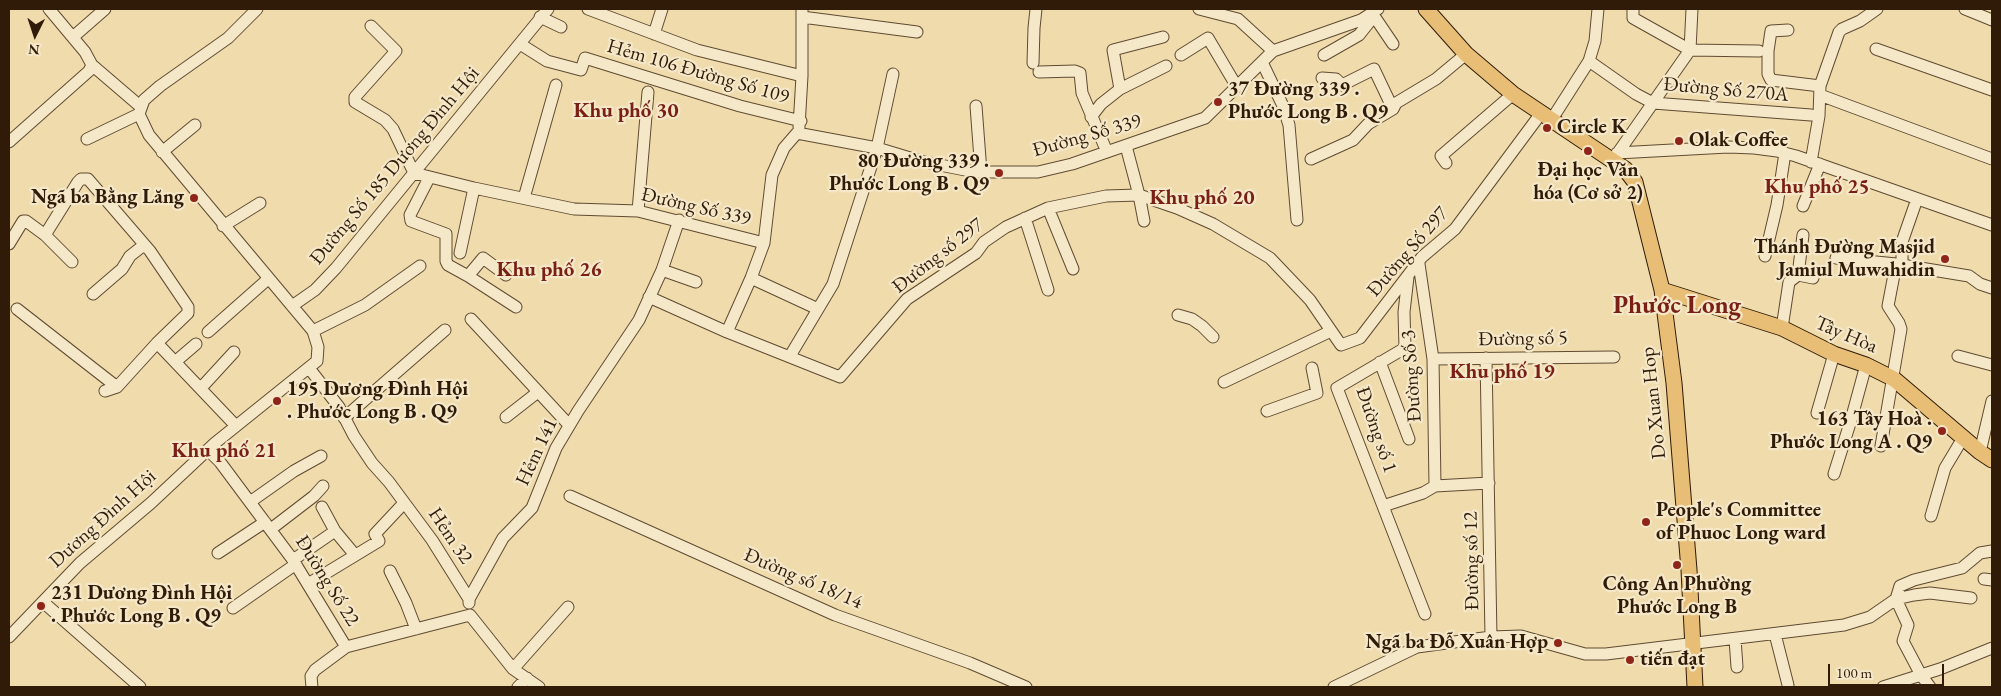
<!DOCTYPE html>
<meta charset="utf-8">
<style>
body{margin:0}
#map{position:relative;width:2001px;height:696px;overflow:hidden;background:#efdbac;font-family:"EB Garamond",serif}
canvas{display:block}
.frame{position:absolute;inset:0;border:10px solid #301b08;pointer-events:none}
.north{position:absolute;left:10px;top:10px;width:50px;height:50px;-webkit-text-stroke:4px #f5e8c9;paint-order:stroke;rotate:184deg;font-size:14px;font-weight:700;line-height:20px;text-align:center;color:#301b08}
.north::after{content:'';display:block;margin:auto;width:18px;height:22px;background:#301b08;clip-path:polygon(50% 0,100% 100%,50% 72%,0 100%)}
.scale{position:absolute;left:1828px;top:664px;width:116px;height:22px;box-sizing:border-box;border:2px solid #301b08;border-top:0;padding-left:6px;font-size:15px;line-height:18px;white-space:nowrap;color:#301b08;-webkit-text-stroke:4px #f5e8c9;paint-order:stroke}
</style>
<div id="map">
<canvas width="2001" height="696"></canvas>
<div class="frame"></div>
<div class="north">N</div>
<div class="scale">100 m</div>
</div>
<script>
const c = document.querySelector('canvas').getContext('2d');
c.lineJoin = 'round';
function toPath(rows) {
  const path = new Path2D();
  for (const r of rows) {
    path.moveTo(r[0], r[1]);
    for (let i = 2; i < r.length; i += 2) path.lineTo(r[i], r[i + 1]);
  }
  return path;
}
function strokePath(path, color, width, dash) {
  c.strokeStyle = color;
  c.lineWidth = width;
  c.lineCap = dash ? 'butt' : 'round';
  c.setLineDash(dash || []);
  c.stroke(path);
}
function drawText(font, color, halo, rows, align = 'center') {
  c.font = font + ' "EB Garamond",serif';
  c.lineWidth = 4.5;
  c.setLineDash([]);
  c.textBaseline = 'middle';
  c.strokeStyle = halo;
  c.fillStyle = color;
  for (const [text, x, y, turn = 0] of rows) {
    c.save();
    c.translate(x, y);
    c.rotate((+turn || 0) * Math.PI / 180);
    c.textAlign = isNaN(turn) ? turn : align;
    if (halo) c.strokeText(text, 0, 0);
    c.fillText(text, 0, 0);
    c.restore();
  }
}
const minor = toPath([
 [49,9,85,52,92,65,141,107],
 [588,9,697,50,802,76],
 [1199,9,1238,19,1273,51],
 [1633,9,1633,18,1690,50,1759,51],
 [1965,9,1992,20],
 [1372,13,1393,44],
 [540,17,561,27],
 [802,17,917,32],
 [371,26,396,51,355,97,355,102,385,120,393,129,414,173,474,188,574,209,638,211,764,243,772,175,784,148,797,133,877,148,920,161,975,172,1038,172,1072,164,1205,118,1273,51,1361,20,1378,9],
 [1788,30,1771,31,1768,51,1768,74,1771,80,1820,86],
 [654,34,662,9],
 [73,37,105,9],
 [520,44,547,61,581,70,585,58,740,106,801,121],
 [1876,49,1992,90],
 [1181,55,1208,38,1237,87],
 [1324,55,1359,35,1374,16],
 [1589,61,1636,94,1653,103,1811,115],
 [1262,62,1283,106,1289,125,1297,220],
 [1033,63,1034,28,1036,9],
 [1039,72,1075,71,1080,73,1082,93,1107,152],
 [1322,78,1336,79,1342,85,1374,69,1393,109],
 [1120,89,1113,50,1163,37],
 [1820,95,1992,159],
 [976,106,981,172],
 [1393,109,1396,103,1436,79,1466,54],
 [1091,117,1101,104,1120,89,1166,66],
 [1552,119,1589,61,1595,41,1598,9],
 [799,127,802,76,802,9],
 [87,139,139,114],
 [9,142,89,71,92,65],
 [1126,146,1139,195,1144,221],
 [162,152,195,125],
 [1617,153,1728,147,1754,148,1777,151,1796,156,1992,225],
 [1615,157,1690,50,1692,9],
 [1311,159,1353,140,1368,124,1393,109],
 [1811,162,1819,116,1820,86,1839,32,1842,29,1860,21,1877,9],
 [1446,163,1441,156,1513,94],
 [429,178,410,215,411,221,446,234,446,261,448,265,468,276,516,307],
 [524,198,556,85],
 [1803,206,1820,164],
 [1048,208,1073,269],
 [638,211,648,92],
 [1025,218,1048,290],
 [223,226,260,203],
 [45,235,72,262],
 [9,244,23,221,26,221,45,235,78,182,81,179,88,179,150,251,188,307,188,313,157,343,117,387,105,391],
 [460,253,474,188],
 [1765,256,1777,205,1785,153],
 [1836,258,1896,264,1969,276,1980,284,1992,288],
 [1419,264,1433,359,1435,486],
 [1902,265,1902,242,1917,199],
 [662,270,696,282],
 [1798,275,1813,278],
 [468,276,483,258,506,275],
 [1408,277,1404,312,1405,348,1337,388,1425,614],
 [751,278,818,309],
 [93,294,122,269,130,256,144,245],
 [649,297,727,332,840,377,907,299,976,253,984,242,1006,227,1048,208,1106,196,1139,195,1177,208,1213,224,1270,258,1310,300,1341,345,1360,338,1422,257,1455,229,1542,112],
 [292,306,315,290,336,268,548,9],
 [17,309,117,387],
 [1178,315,1192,319,1202,326,1213,337],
 [471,319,569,425],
 [1782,328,1789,282,1798,275,1803,235],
 [313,331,365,305,420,266],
 [208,332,268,279],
 [727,332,751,278,764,243],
 [157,343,236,426],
 [790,356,833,284,877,148,893,74],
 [1958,356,1992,365],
 [1486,358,1491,637],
 [1433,359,1614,357],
 [175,362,196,344],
 [1380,362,1409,439],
 [309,368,339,407,354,436,372,463,389,482,432,540,469,599,469,603],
 [1224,382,1331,331],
 [201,388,234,352],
 [1267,411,1317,393,1312,368],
 [1817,413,1834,354],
 [506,417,538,392],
 [344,418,445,330],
 [1881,446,1901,329,1899,323,1888,306,1896,264],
 [208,450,220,462,293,560,346,647,470,615],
 [1980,452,1992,401],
 [1834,474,1851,420,1866,365],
 [570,496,835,615,970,663,1026,687],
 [250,502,294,471,321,456],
 [1383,506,1423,493,1435,486,1489,483],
 [322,507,335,531,355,555],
 [1931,516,1945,468,1963,438],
 [271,529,314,496,323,486],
 [218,553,265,522],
 [293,560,335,531],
 [390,571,406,603,416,629],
 [1984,579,1992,580],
 [308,584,379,541,375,534,404,503],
 [469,599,503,538,532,508,556,448,578,411,639,320,662,270,679,220],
 [1896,599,1900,586,1914,580,1962,568,1980,553,1992,551],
 [1896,599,1908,625,1903,641,1921,675,1930,687],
 [43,602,140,687],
 [233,608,296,564],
 [470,615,513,669,539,687],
 [1775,634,1788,685],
 [9,637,80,563,151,503,215,443,317,361,318,347,313,331,149,135,139,114,144,100,160,86,228,38,257,9],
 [1735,639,1737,667],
 [513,669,568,607],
 [312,687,311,676,315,670,346,647],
 [518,687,527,678],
 [1334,687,1417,647,1491,637,1521,636,1585,654,1606,654,1844,625,1870,617,1896,599,1914,595,1930,593,1971,598],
 [1883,687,1940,669,1992,648]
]);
const major = toPath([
 [1426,9,1466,54,1513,94,1625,169,1635,182,1662,290,1674,383,1689,570,1695,687],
 [1662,290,1782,328,1834,354,1866,365,1894,379,1980,452,1992,460]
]);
const markers = [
 [1218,102,5,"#8f2418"],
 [1547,128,5,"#8f2418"],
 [1679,141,5,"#8f2418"],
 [1588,151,5,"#8f2418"],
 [999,173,5,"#8f2418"],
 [194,198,5,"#8f2418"],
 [1945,259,5,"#8f2418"],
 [277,401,5,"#8f2418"],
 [1942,431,5,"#8f2418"],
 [1646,522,5,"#8f2418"],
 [1677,565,5,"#8f2418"],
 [41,606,5,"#8f2418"],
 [1558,643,5,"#8f2418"],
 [1630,660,5,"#8f2418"]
];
const streetNames = [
 ["Hẻm 106 Đường Số 109",698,72,16],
 ["Đường Số 270A",1726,90,5],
 ["Đường Số 339",1087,136,-16],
 ["Đường Số 185 Dương Đình Hội",395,166,-50],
 ["Đường Số 339",696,207,13],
 ["Đường Số 297",1408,252,-49],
 ["Đường số 297",938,256,-38],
 ["Tây Hòa",1846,335,23],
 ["Đường số 5",1523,339,-1],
 ["Đường Số 3",1412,376,-94],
 ["Do Xuan Hop",1654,403,-96],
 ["Đường số 1",1376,430,71],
 ["Hẻm 141",537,452,-65],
 ["Dương Đình Hội",103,519,-42],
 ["Hẻm 32",450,536,56],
 ["Đường số 12",1472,561,-91],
 ["Đường số 18/14",803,579,23],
 ["Đường Số 22",327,581,58]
];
const poiNames = [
 ["37 Đường 339 .",1228,90],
 ["Phước Long B . Q9",1228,113],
 ["Circle K",1557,128],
 ["Olak Coffee",1689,141],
 ["80 Đường 339 .",989,162,"right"],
 ["Phước Long B . Q9",989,185,"right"],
 ["Đại học Văn",1588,171,"center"],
 ["hóa (Cơ sở 2)",1588,194,"center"],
 ["Ngã ba Bằng Lăng",184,198,"right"],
 ["Thánh Đường Masjid",1935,248,"right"],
 ["Jamiul Muwahidin",1935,271,"right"],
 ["195 Dương Đình Hội",287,390],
 [". Phước Long B . Q9",287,413],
 ["163 Tây Hoà .",1932,420,"right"],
 ["Phước Long A . Q9",1932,443,"right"],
 ["People's Committee",1656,511],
 ["of Phuoc Long ward",1656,534],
 ["Công An Phường",1677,585,"center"],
 ["Phước Long B",1677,608,"center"],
 ["231 Dương Đình Hội",51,594],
 [". Phước Long B . Q9",51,617],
 ["Ngã ba Đỗ Xuân Hợp",1548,643,"right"],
 ["tiến đạt",1640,660]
];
const neighbourhoodNames = [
 ["Khu phố 30",626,111],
 ["Khu phố 25",1817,187],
 ["Khu phố 20",1202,198],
 ["Khu phố 26",549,270],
 ["Khu phố 19",1502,372],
 ["Khu phố 21",224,451]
];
const districtNames = [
 ["Phước Long",1677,306]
];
strokePath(minor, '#604b31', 13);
strokePath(major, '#301b08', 17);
strokePath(minor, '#f5e8c9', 11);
strokePath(major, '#e8be76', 15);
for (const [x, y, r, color] of markers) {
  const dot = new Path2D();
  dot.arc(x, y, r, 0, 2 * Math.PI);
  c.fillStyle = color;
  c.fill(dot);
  strokePath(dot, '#f5e8c9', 2);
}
drawText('20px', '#301b08', '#f5e8c9', streetNames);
drawText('bold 20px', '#301b08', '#f5e8c9', poiNames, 'left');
drawText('bold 21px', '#7a1f14', '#f5e8c9', neighbourhoodNames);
drawText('bold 25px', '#7a1f14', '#f5e8c9', districtNames);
</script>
